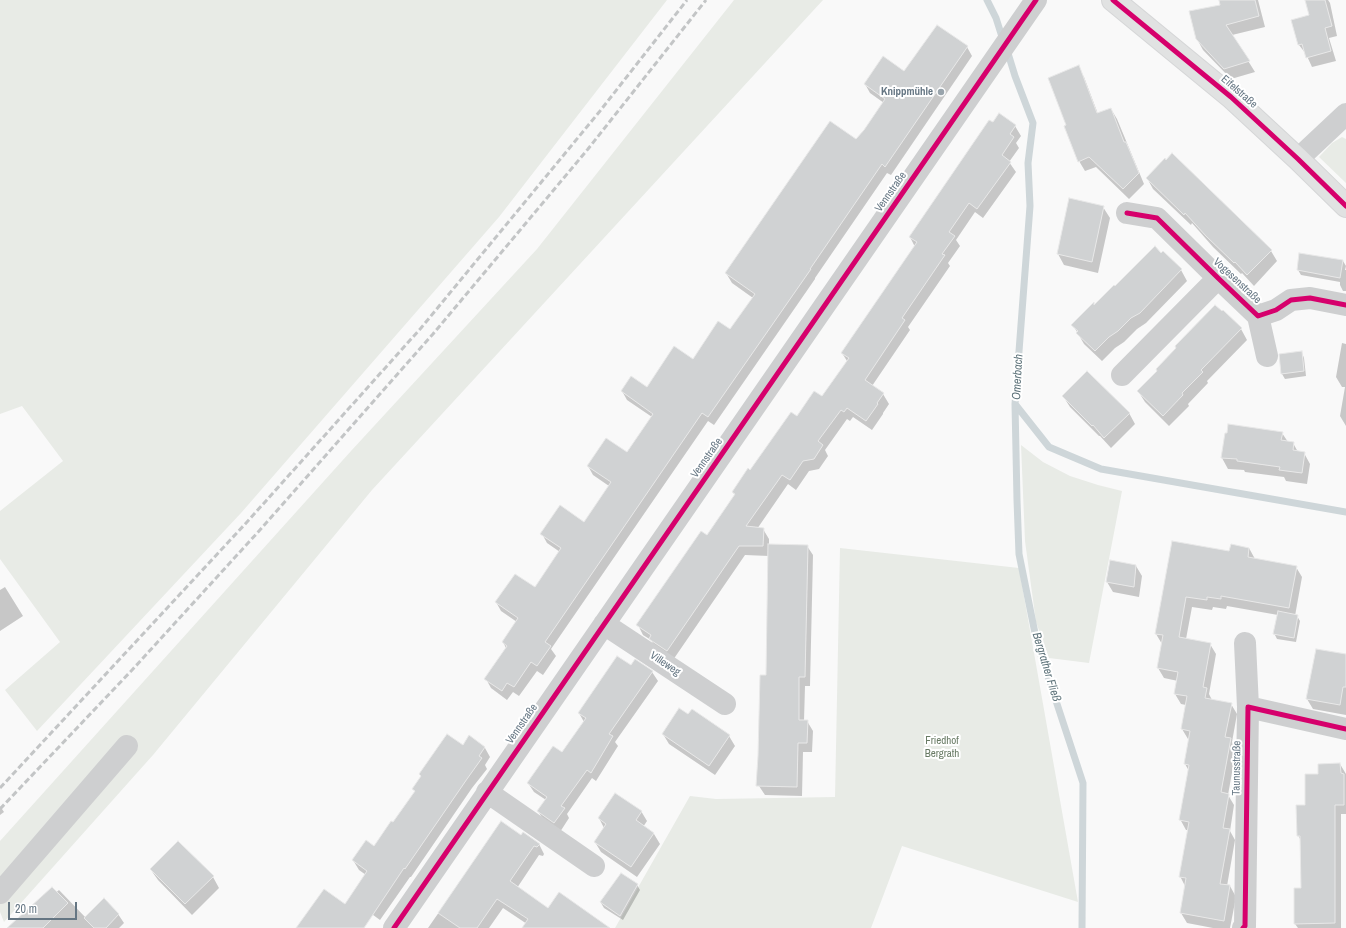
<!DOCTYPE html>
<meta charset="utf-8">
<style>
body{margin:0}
#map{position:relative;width:1346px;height:928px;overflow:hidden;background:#f9f9f9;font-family:"Archivo Narrow",sans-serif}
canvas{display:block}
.scale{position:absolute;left:8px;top:902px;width:69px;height:18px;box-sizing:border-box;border:2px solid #657683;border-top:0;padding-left:5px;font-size:12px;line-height:14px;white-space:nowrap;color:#657683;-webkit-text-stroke:3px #fff;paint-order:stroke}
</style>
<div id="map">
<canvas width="1346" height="928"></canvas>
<div class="scale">20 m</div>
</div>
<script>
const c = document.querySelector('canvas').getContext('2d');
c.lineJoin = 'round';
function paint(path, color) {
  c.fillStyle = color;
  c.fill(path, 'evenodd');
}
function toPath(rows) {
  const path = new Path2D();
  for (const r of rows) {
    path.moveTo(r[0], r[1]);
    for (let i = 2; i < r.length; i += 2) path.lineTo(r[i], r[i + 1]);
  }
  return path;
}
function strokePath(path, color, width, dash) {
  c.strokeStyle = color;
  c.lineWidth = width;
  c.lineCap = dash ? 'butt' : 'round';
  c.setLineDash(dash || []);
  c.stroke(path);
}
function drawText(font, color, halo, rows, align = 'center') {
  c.font = font + ' "Archivo Narrow",sans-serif';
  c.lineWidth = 4;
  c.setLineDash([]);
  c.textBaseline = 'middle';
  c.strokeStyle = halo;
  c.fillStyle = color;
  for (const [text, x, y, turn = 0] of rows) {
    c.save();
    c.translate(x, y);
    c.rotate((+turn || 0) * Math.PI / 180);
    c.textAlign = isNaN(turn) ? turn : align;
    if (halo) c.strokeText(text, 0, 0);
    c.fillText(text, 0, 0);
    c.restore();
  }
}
const green = toPath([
 [0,0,667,0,499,217,241,513,37,731,5,690,60,642,0,559,0,511,63,461,22,406,0,414],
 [734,0,823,0,372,490,153,755,4,922,0,912,0,841,351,451,537,249],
 [1342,137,1346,139,1346,183,1319,157,1332,143],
 [1021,445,1043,462,1070,476,1098,485,1122,491,1089,663,1049,658,1036,622,1025,541],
 [840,548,1019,568,1078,902,902,846,871,928,615,928,690,796,716,799,835,797]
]);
const shadow = toPath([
 [1220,0,1258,0,1265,27,1232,35,1255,72,1231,79,1203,50,1197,39,1222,6],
 [1306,0,1328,0,1330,3,1337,36,1329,38,1336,61,1312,67,1306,54,1299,45,1310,16],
 [967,47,972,56,891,175,887,173,815,278,815,279,714,425,708,421,551,649,556,656,543,675,537,671,519,696,513,692,507,700,491,688,486,679,506,648,503,642,517,622,501,611,496,602,535,589,560,552,547,543,542,534,584,523,609,486,593,475,588,466,627,453,652,417,627,400,622,391,647,389,693,360,731,331,753,298,732,283,726,273,856,141,884,103,870,93,865,84,905,72],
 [1078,67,1084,77,1098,114,1111,109,1117,119,1144,184,1129,199,1096,167,1085,171,1079,161,1049,78],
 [1015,126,1021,136,1016,143,1019,148,1009,162,1016,172,983,218,975,212,956,240,960,246,948,263,950,266,908,327,910,330,872,386,883,394,889,404,883,413,883,414,872,430,853,417,850,421,847,419,825,450,828,456,819,469,809,471,796,490,788,484,757,529,763,529,769,539,769,545,807,546,813,555,810,686,805,686,804,721,807,721,813,731,812,752,803,752,802,796,765,795,759,786,767,676,769,556,745,555,673,660,656,649,651,640,643,635,638,625,707,537,735,496,733,492,797,417,822,398,847,361,842,353,915,247,910,237],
 [1147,178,1271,251,1277,261,1254,286,1242,273,1241,274,1213,247,1192,223,1191,225,1153,189],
 [1103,207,1110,218,1098,273,1064,265,1058,254],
 [1161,254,1181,270,1187,281,1146,323,1137,329,1124,342,1115,348,1102,361,1084,344,1073,325,1093,304,1095,306,1115,288],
 [1300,254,1343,261,1346,266,1345,270,1346,270,1346,291,1343,291,1340,285,1340,282,1301,275,1298,270],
 [1241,329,1247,340,1207,381,1208,383,1188,404,1189,406,1169,426,1145,402,1138,391,1158,371],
 [1342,343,1346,344,1346,426,1340,416,1345,387,1342,387,1336,377],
 [1302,353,1304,358,1306,376,1285,379,1282,374,1280,354],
 [1063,396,1129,413,1135,424,1111,448,1100,436,1099,436,1070,407],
 [1282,433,1288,442,1293,443,1298,452,1304,453,1310,464,1307,484,1286,481,1284,477,1245,472,1244,470,1228,469,1222,458,1225,434],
 [1173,542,1230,553,1249,548,1255,559,1296,567,1302,577,1295,616,1297,616,1300,621,1296,642,1277,639,1274,633,1278,615,1227,606,1226,609,1213,607,1212,610,1192,607,1186,639,1210,644,1216,654,1209,694,1212,700,1231,704,1237,714,1232,742,1236,750,1228,795,1234,805,1230,831,1235,840,1227,886,1230,886,1236,897,1230,928,1213,928,1187,923,1181,913,1185,886,1180,876,1189,830,1186,830,1180,819,1189,771,1185,764,1189,739,1188,739,1182,729,1186,705,1181,704,1175,694,1178,681,1164,678,1158,668,1162,644,1156,634],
 [1136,566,1142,576,1139,597,1113,592,1107,582],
 [5,587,23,616,0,631,0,590],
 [1346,656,1346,715,1313,709,1307,699],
 [631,667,652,672,658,681,615,742,618,746,596,781,592,778,567,814,569,818,560,832,544,821,538,811,546,800,534,792,528,783,562,753,584,722,579,713],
 [688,716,729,736,735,746,715,775,669,744,663,734],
 [469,737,485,748,490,757,485,765,487,769,472,788,411,877,410,877,380,920,358,904,366,875,359,870,353,860,374,847,394,824,415,792,414,789,422,777,420,774,463,746],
 [1340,764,1346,774,1346,814,1341,814,1341,928,1298,928,1295,924,1302,889,1301,841,1298,835,1306,806,1319,775],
 [0,806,4,812,0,815],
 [641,811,647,821,643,827,654,834,660,844,637,877,601,852,595,842,604,828,599,818],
 [501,823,521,836,539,844,544,854,543,856,539,855,517,888,548,909,601,928,533,928,503,908,489,928,428,928],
 [151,870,213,877,219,888,192,915,158,880],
 [637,885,640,890,623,920,604,908,601,903],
 [59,890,86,918,118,914,124,923,119,928,16,928]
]);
const stream = toPath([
 [987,0,996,18,1003,40],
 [1007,50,1015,76,1033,123,1028,163,1030,206,1015,404,1049,447,1101,469,1346,512],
 [1015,404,1017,500,1019,554,1037,643,1083,783,1082,928]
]);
const building = toPath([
 [1219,0,1255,0,1259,16,1226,25,1250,61,1224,69,1196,39,1189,11,1220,5,1219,0],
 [1305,0,1325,0,1332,26,1325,28,1331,51,1306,58,1302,44,1298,45,1291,20,1309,15,1305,0],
 [937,25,968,46,885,167,882,164,810,269,811,269,708,417,702,413,545,642,551,646,537,666,531,662,514,687,507,683,502,691,484,679,507,646,502,642,518,618,495,602,515,574,535,587,561,548,540,534,560,505,584,522,611,482,587,466,606,438,627,452,653,414,621,391,631,376,647,387,674,346,693,359,718,321,730,329,755,294,725,273,830,121,856,139,864,130,885,99,864,84,883,56,904,71,937,25],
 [1079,65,1097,113,1111,108,1124,142,1126,142,1139,173,1123,189,1089,157,1078,162,1064,126,1066,125,1048,78,1079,65],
 [999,113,1016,125,1010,134,1014,137,1002,155,1011,162,977,209,969,203,949,232,955,236,942,254,945,255,902,318,905,320,865,380,884,393,877,403,878,404,866,421,847,408,844,412,841,410,818,441,823,445,814,459,803,461,790,480,782,475,746,526,764,528,763,546,739,546,667,651,649,639,651,635,636,625,701,531,707,535,735,494,732,492,748,468,750,470,791,412,797,416,814,391,822,396,849,358,841,353,917,242,909,237,989,120,993,122,999,113],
 [1172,153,1272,250,1247,275,1235,262,1234,263,1206,236,1185,213,1184,215,1146,178,1165,158,1166,160,1172,153],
 [1069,198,1104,206,1092,262,1057,254,1069,198],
 [1155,246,1161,253,1163,251,1182,269,1140,313,1131,318,1118,331,1109,337,1095,351,1076,333,1078,331,1071,325,1094,302,1094,305,1114,285,1115,286,1155,246],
 [1299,253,1343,260,1340,278,1297,270,1299,253],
 [1215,305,1222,311,1223,310,1242,328,1201,370,1203,372,1182,393,1183,395,1163,416,1137,391,1157,371,1156,369,1176,348,1175,346,1215,305],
 [1302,351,1304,371,1281,374,1279,354,1302,351],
 [1087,371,1130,413,1104,438,1093,425,1092,426,1062,396,1087,371],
 [1228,424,1283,432,1281,440,1294,442,1293,450,1305,452,1302,473,1279,470,1280,467,1237,461,1237,459,1221,458,1225,433,1227,433,1228,424],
 [1172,541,1229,551,1231,544,1249,548,1248,557,1297,566,1289,608,1221,596,1221,599,1207,597,1207,600,1186,597,1179,637,1211,643,1203,687,1207,688,1205,698,1232,703,1225,737,1231,738,1221,792,1229,794,1223,828,1230,829,1220,884,1230,885,1224,921,1180,913,1186,878,1179,877,1189,822,1179,820,1189,765,1184,764,1190,731,1181,729,1187,696,1174,694,1178,672,1157,668,1163,635,1155,634,1172,541],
 [768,544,808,545,805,677,799,677,799,720,808,720,807,743,798,743,797,787,756,786,758,756,760,675,766,675,768,544],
 [1110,560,1136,565,1134,587,1106,582,1110,560],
 [1278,611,1298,615,1294,638,1273,634,1278,611],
 [1316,649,1346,654,1346,687,1343,687,1340,705,1306,699,1316,649],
 [617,656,631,665,635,659,653,671,609,734,613,736,591,773,587,770,561,806,565,808,554,823,537,811,547,797,527,783,553,746,562,752,586,718,578,713,617,656],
 [679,708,688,714,692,709,730,735,709,766,662,734,679,708],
 [447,734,463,745,469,735,485,747,479,756,482,758,467,779,405,869,404,868,364,928,296,928,324,889,345,904,367,871,352,860,366,840,374,846,391,821,393,822,415,791,412,789,421,776,419,774,447,734],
 [1340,763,1341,773,1344,774,1344,805,1335,805,1335,923,1294,924,1294,888,1301,888,1300,836,1297,836,1296,805,1305,805,1305,774,1318,774,1318,764,1340,763],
 [615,793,642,811,636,820,654,833,631,867,594,842,606,824,598,818,615,793],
 [501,821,521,835,523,832,540,844,537,847,534,846,510,881,548,908,559,892,610,928,522,928,528,919,497,899,477,928,460,928,438,913,501,821],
 [178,841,214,876,185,904,150,869,178,841],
 [621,873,638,884,620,916,600,902,621,873],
 [52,887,68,903,43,928,7,928,52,887],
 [104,898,119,914,106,928,94,928,84,918,104,898]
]);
const minor = toPath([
 [1298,159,1346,114],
 [1127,213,1157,218,1218,278,1258,316,1267,356],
 [1258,316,1276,310,1291,300,1310,298,1346,305],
 [1122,375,1218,278],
 [604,624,725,704],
 [1245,643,1248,707],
 [487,792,594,866],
 [0,893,127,746],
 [394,928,1036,0],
 [1243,928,1245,926,1248,707,1346,729]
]);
const major = toPath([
 [1113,0,1231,97,1298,159,1346,206]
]);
const rail = toPath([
 [0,788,247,522,421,328,600,111,687,0],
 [0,809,133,669,259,531,433,334,588,149,706,0]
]);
const cycleway = toPath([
 [1113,0,1231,97,1298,159,1346,206],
 [1127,213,1157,218,1218,278,1258,316,1276,310,1291,300,1310,298,1346,305],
 [394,928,1036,0],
 [1243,928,1245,926,1248,707,1346,729]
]);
const markers = [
 [941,92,4,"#99a4ac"]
];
const poiNames = [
 ["Knippmühle",933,92]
];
const streetNames = [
 ["Eifelstraße",1239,92,41],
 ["Vennstraße",891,192,-55],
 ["Vogesenstraße",1237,281,43],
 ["Vennstraße",707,458,-55],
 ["Villeweg",665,664,34],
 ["Vennstraße",522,724,-55],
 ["Taunusstraße",1237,768,-89]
];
const parkNames = [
 ["Friedhof",942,741],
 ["Bergrath",942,754]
];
const waterNames = [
 ["Omerbach",1018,377,-87],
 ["Bergrather Fließ",1046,667,73]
];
paint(green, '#e8ebe6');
paint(shadow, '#0003');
strokePath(stream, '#ced6d9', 7);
paint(building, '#d0d2d3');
strokePath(building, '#e8e8e8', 1);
strokePath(major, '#d5d6d7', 24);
strokePath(minor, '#cecfd0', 22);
strokePath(major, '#e1e2e2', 22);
strokePath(rail, '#c3c5c6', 3, [6, 3]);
strokePath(cycleway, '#d6006c', 5);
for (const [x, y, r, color] of markers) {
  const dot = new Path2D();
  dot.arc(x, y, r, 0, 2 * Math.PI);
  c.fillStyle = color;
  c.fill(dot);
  strokePath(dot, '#fff', 1.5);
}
drawText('bold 11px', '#657683', '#fff', poiNames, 'right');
drawText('11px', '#657683', '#fff', streetNames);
drawText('11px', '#687a64', '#fff', parkNames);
drawText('italic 12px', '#60757c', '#fff', waterNames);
</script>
